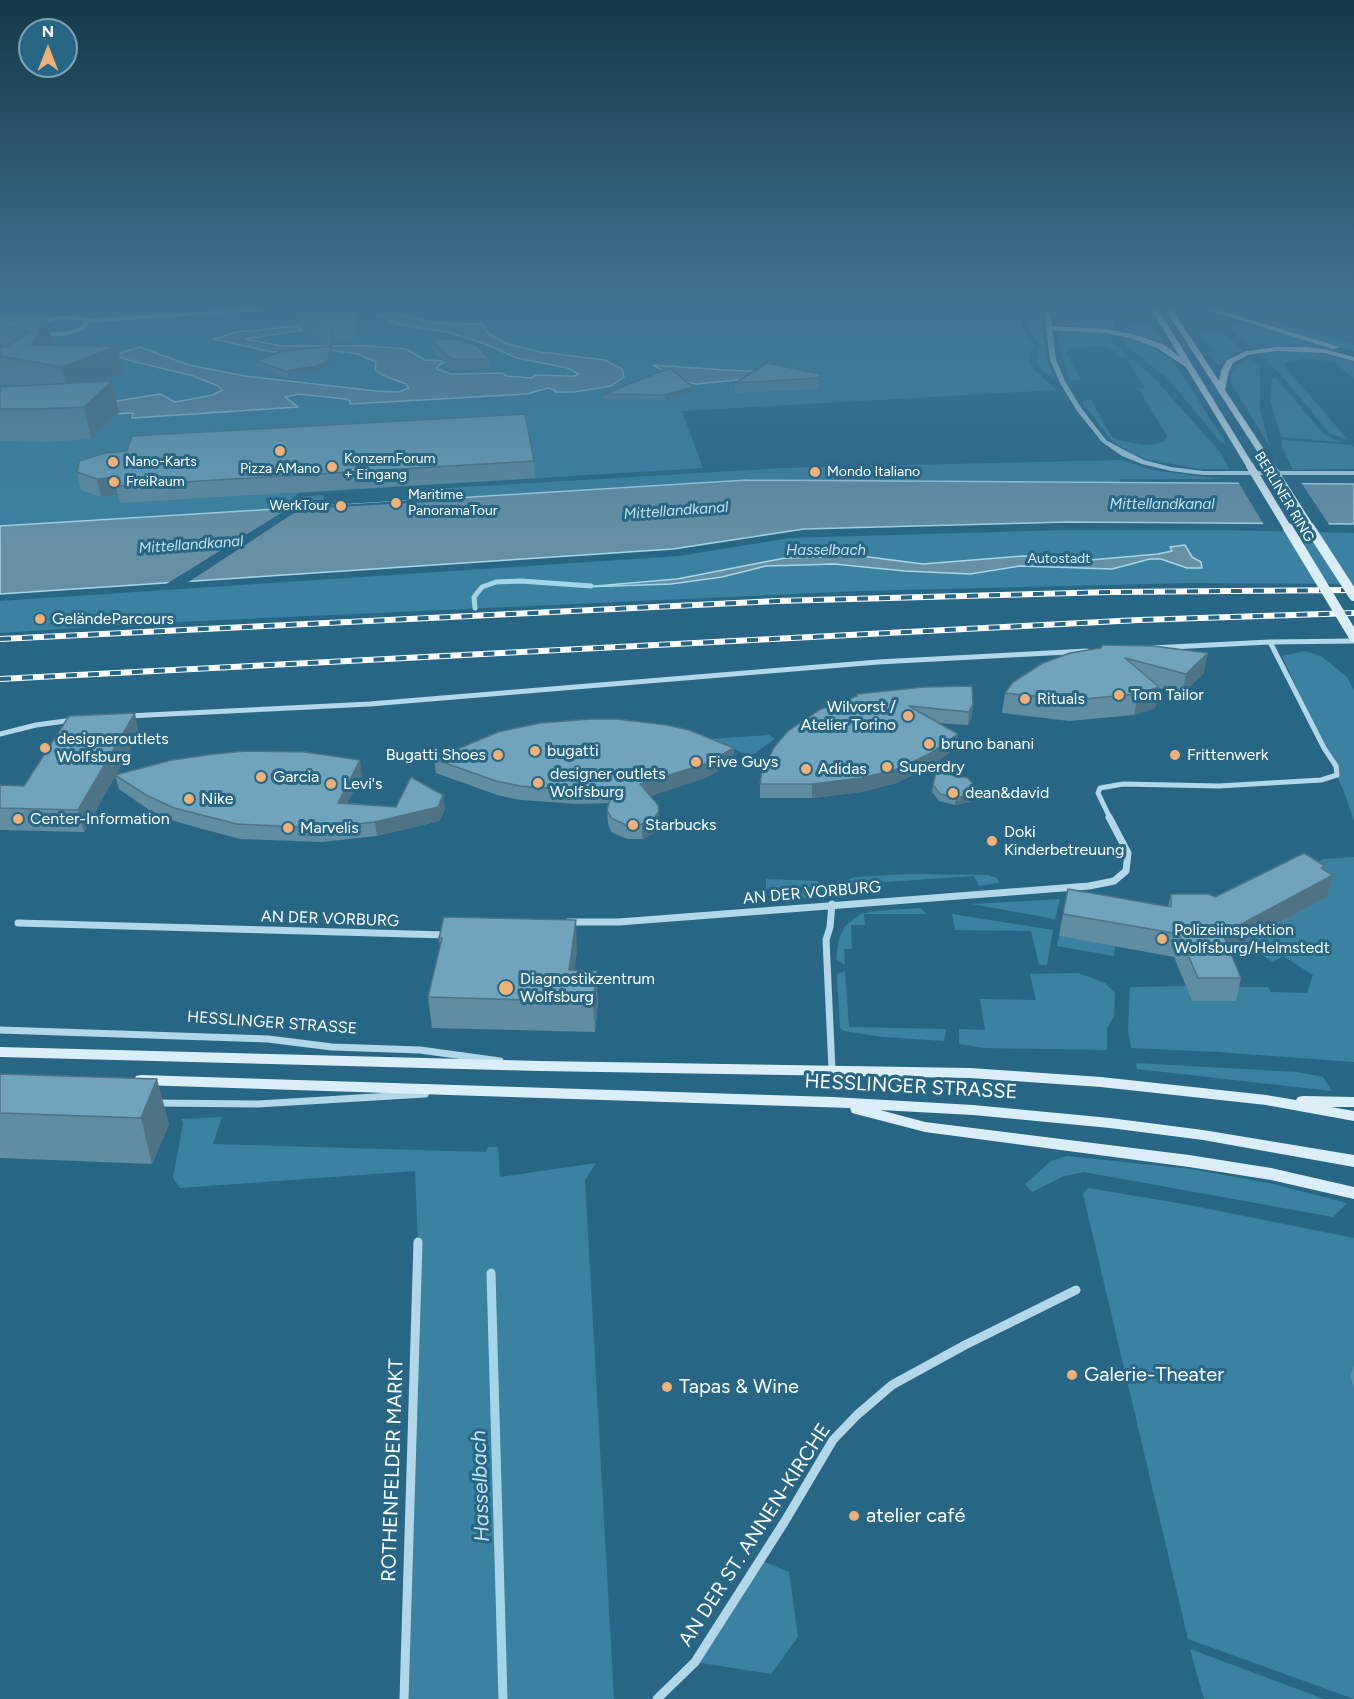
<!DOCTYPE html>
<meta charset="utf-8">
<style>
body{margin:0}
#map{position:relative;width:1354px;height:1699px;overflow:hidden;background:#276785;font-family:Figtree,sans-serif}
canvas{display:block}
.north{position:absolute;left:18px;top:18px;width:60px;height:60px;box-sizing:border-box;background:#276785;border:2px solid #7da4b6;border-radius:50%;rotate:0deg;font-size:16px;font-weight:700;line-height:24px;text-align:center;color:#fff}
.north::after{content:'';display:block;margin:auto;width:21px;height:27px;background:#f0b077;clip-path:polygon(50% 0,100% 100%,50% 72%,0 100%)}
</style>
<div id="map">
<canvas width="1354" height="1699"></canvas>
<div class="north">N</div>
</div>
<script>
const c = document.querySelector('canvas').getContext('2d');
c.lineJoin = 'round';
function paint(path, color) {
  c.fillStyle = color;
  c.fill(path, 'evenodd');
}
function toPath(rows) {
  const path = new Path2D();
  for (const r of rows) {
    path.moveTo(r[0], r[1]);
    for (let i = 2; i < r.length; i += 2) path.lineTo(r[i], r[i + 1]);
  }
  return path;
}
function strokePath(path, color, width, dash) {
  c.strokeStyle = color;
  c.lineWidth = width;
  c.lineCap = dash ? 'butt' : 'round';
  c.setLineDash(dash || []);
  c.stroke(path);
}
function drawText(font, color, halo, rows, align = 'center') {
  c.font = font + ' Figtree,sans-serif';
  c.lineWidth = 6;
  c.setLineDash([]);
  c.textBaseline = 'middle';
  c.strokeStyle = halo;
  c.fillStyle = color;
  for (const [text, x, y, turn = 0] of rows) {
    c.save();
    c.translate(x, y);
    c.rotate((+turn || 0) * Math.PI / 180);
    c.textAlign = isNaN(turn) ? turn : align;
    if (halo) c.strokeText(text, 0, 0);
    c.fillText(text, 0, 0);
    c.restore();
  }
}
const green = toPath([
 [0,309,1022,309,1022,327,1034,345,1029,357,1032,367,1056,390,682,411,703,468,299,493,294,497,324,495,323,506,0,526],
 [1029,309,1040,309,1047,359,1055,380,1039,367,1037,362,1040,345,1026,323],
 [1055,309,1069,309,1077,317,1114,315,1114,329,1061,325,1057,323],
 [1180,309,1199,309,1227,319,1218,321,1192,321],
 [1253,315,1336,339,1354,345,1354,351,1244,317],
 [1236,321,1308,340,1343,352,1285,346,1252,348,1231,330,1230,326],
 [1129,324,1149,324,1152,329,1155,329,1164,342,1125,331,1124,326],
 [1067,331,1113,334,1112,342,1128,356,1121,357,1117,352,1100,346,1070,349,1066,352,1081,380,1069,380,1057,335],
 [1199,331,1221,331,1242,350,1225,359,1221,365,1217,365,1208,352,1213,351],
 [1124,336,1149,345,1174,362,1226,444,1220,441,1166,377,1128,347,1124,341],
 [1287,351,1323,354,1354,361,1354,379,1334,362,1305,358,1284,363,1285,367,1348,440,1329,433,1284,378,1260,354],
 [1250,357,1260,367,1260,410,1270,447,1231,383,1231,373,1235,366],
 [1132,359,1154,378,1221,453,1229,469,1202,469,1149,460,1131,453,1111,440,1082,402,1091,399,1111,436,1118,440,1144,445,1156,444,1164,441,1167,436,1139,389,1145,388,1127,360],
 [1272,378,1276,378,1324,434,1339,442,1281,437,1270,400],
 [1282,440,1352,445,1354,448,1354,469,1293,470,1282,447],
 [1122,460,1152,470,1221,479,1120,479,1120,483,747,480,414,500,414,490,783,468],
 [1065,530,1221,530,1354,533,1354,584,1189,583,859,591,134,624,0,633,0,601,679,556,790,538],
 [1305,651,1321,656,1347,677,1354,691,1354,822,1345,794,1282,656],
 [769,735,775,739,751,756,710,739],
 [1354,857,1354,1062,1218,1052,1131,1048,1128,1030,1130,987,1186,986,1192,1001,1235,1001,1230,987,1268,987,1271,992,1307,993,1313,975,1283,956,1273,962,1243,942,1326,897,1298,875,1323,859],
 [906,874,988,875,997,878,999,883,979,886,974,876,857,884,860,894,855,895,850,893,845,886,849,879,855,877],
 [766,879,817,881,821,885,821,893,810,898,788,899,785,889,766,889],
 [1060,899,1055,919,972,904],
 [920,908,927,914,864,914,865,925,851,925,852,949,844,949,845,965,836,959,839,938,846,925,861,914,875,911],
 [952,914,1053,930,1047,965,1039,965,1031,931,955,930],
 [1059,936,1115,946,1114,956,1057,946],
 [845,971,849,1027,946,1029,944,1041,882,1037,844,1031,840,1028,837,977,837,974],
 [1078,973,1105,983,1115,993,1114,1016,1107,1029,1107,1050,984,1048,959,1044,959,1029,985,1030,980,999,1036,1000,1030,974],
 [1136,1063,1297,1072,1323,1077,1332,1091,1137,1069],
 [222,1117,213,1144,486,1152,488,1147,498,1147,500,1177,596,1163,585,1180,614,1699,404,1699,418,1242,415,1171,180,1188,173,1178,183,1123,181,1119],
 [1067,1156,1190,1169,1269,1183,1347,1203,1333,1217,1084,1172,1064,1176,1032,1192,1025,1184,1051,1161],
 [1088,1188,1189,1205,1354,1238,1354,1699,1188,1639,1083,1194],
 [760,1560,789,1572,798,1637,771,1674,695,1662],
 [1190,1649,1324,1699,1204,1699]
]);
const water = toPath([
 [388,312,435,323,482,324,489,334,507,344,541,352,605,360,622,369,624,377,611,386,574,392,555,392,555,390,548,388,527,394,350,404,350,401,346,399,298,394,285,397,298,407,132,418,133,413,0,420,160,394,175,402,213,395,222,390,218,386,193,376,128,360,114,355,140,347,189,365,245,376,376,391,399,392,409,388,406,384,382,375,375,370,376,362,358,354,330,350,272,352,214,339,237,332,299,326,302,330,246,339,282,346,368,346,406,349,425,360,446,361,438,366,437,369,451,374,502,373,507,376,531,378,536,375,574,376,579,374,567,368,517,358,483,343,447,332,401,325,377,316,388,312],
 [653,365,725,370,777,372,765,377,697,384,681,381,653,365],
 [747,480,1354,484,1354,524,1068,522,804,529,673,549,0,594,0,526,747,480],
 [1185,545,1192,557,1201,562,1202,568,1187,568,1161,559,1150,559,1112,569,1020,566,970,574,905,571,834,564,803,565,766,566,722,577,671,584,584,587,677,579,785,558,861,556,923,564,1023,556,1090,560,1158,554,1172,551,1170,547,1185,545]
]);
const pier = toPath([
 [1237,480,1300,481,1330,526,1264,525],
 [448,498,448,501,300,509,184,585,163,586,294,505,309,504,306,507]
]);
const streamFar1 = toPath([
 [475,608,474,597,482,587,496,582,521,581,591,586]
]);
const stream = toPath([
 [491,1273,503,1699]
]);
const minorFar3 = toPath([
 [61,317,83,319,87,324,79,330,62,334,45,334,33,328,38,323,61,317],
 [86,321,264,309]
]);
const minorFar2 = toPath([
 [1151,648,1270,642,1354,641],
 [128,716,370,704,878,662,1087,651],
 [0,734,36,725,73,720],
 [1110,818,1098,793,1100,788,1123,784,1219,786,1321,780,1337,775,1336,766,1324,748,1270,642]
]);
const minorFar1 = toPath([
 [832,904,830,927,826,940,832,1070],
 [568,922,619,922,1089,886,1114,881,1126,871,1128,853,1109,817],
 [18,923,446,935],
 [0,1030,268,1039,332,1047,420,1050,500,1061],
 [157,1103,258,1104,425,1094]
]);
const minor = toPath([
 [404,1699,418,1242],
 [657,1699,695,1662,785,1521,833,1440,857,1415,892,1385,965,1345,1076,1290]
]);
const tertiary = toPath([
 [1044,309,1050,309,1056,360,1066,383,1082,409,1106,440,1128,452,1144,460,1171,467,1203,471,1354,471,1354,475,1203,475,1171,471,1142,464,1122,456,1102,442,1077,411,1060,383,1050,360,1044,309]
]);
const secondary = toPath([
 [1151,309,1158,309,1254,466,1253,468,1246,466,1186,367,1157,348,1131,338,1105,333,1049,330,1046,328,1049,326,1105,329,1133,334,1163,344,1180,357,1151,309],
 [1165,309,1172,309,1219,381,1221,371,1227,360,1246,351,1277,347,1304,347,1324,349,1354,357,1354,361,1324,353,1277,351,1248,355,1233,363,1229,371,1225,390,1275,466,1268,468,1165,309],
 [1204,309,1215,309,1340,347,1333,349,1204,309],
 [0,1047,540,1061,970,1068,1101,1077,1266,1095,1296,1100,1298,1097,1303,1096,1354,1097,1354,1107,1331,1107,1354,1111,1354,1121,1266,1105,1101,1087,970,1078,540,1071,0,1057,0,1047],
 [141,1075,833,1097,973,1105,1110,1118,1203,1130,1354,1155,1354,1167,1203,1140,1110,1128,973,1115,880,1110,925,1122,1189,1155,1271,1168,1354,1187,1354,1199,1271,1180,1189,1167,925,1132,852,1113,850,1108,141,1085,136,1084,134,1080,136,1076,141,1075]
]);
const rail = toPath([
 [0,639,777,601,1111,592,1354,590],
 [0,679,1139,620,1354,613]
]);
const secondaryBridgeFar1 = toPath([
 [1250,466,1288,529],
 [1271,466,1311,529]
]);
const secondaryBridge = toPath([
 [1288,528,1354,637],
 [1310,528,1354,596]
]);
const wall = toPath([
 [90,309,143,309,103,316],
 [295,309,358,309,359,318,357,339,334,340,332,348,331,348,332,352,329,366,319,371,290,375,288,378,257,367,256,361,330,347,297,323],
 [0,314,52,341,50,345,118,346,123,374,104,381,112,381,119,413,91,439,48,442,0,441,0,387,17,386,0,383],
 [431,340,489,359,490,369,452,370,432,350],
 [820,374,819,389,735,393,735,383],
 [693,392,665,400,604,399,604,394],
 [534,461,535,478,120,503,118,495,101,497,81,490,77,472],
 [1101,648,1204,673,1182,694,1159,688,1155,708,1134,715,1069,721,1002,713,1005,693],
 [973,704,971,718,968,725,939,723,956,748,928,768,896,783,861,792,812,798,760,798,760,784,821,709],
 [139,734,116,774,362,775,347,803,396,807,445,809,439,821,377,836,322,842,240,839,177,822,149,810,119,789,115,775,84,832,0,830,0,785,24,786],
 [734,748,734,762,705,778,650,796,659,811,659,825,654,833,642,839,627,839,611,832,608,824,607,810,609,803,578,804,521,800,497,795,436,773,434,759],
 [933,785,976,797,970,802,955,805,939,801,932,792],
 [1325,866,1324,870,1333,875,1327,897,1229,950,1241,978,1236,1001,1192,1001,1174,957,1059,936,1063,914,1168,907,1171,894,1215,897],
 [439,938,577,950,574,970,598,1001,595,1032,432,1028,428,997,440,948],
 [0,1074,169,1124,152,1164,0,1158],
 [1354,1366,1354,1388,1350,1376]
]);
const shadedWall = toPath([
 [102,309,143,309,103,316],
 [357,309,358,309,359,318,357,339,355,324],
 [46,314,52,341,42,363,32,345],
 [332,324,334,340,332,348,331,333],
 [118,346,123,374,68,396,62,367],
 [331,346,332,352,329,366,319,371,290,375,288,378,288,372,289,370],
 [112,381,119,413,91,439,84,407],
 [693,387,693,392,665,400,665,395],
 [118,477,116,486,118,495,101,497,97,479],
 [1208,653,1204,673,1182,694,1186,674],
 [1159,687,1155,708,1134,715,1138,694],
 [973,704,971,718,968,725,969,712],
 [135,713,139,734,84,832,78,810],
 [958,734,956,748,928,768,896,783,861,792,812,798,812,784],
 [734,748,734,762,705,778,640,799,640,784],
 [360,760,362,775,340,817,338,803],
 [977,789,976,797,970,802,955,805,956,798],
 [443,795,445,809,439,821,377,836,375,822],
 [659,811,659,825,654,833,642,839,642,824],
 [1325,866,1321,881,1333,875,1327,897,1217,956,1223,934],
 [576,920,577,950,570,1000,569,970],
 [597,971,598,1001,595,1032,593,1002],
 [157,1079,169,1124,152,1164,141,1118]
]);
const building = toPath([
 [297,309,357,309,355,324,332,324,331,333,297,309],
 [0,314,46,314,32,345,118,346,62,367,0,356,0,347,7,346,30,331,0,325,0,314],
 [455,339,477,345,489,359,451,359,431,340,455,339],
 [331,346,328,360,318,366,289,370,288,372,256,361,282,351,331,346],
 [767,363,820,374,819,378,735,383,767,363],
 [670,368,693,387,665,395,604,394,670,368],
 [112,381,84,407,40,409,0,409,0,387,112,381],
 [525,414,534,461,116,486,118,477,97,479,77,472,79,461,105,453,127,451,132,436,525,414],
 [1102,645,1153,646,1208,653,1186,674,1125,658,1159,687,1138,694,1073,700,1005,693,1013,682,1043,663,1070,653,1101,648,1102,645],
 [972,686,973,704,969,712,909,706,958,734,929,754,897,769,862,778,812,784,760,784,762,770,775,746,788,731,821,709,857,696,857,694,924,687,972,686],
 [135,713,78,810,0,808,0,785,24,786,69,716,135,713],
 [591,719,617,719,667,725,689,730,734,748,705,764,640,784,658,805,659,811,654,819,642,824,626,825,611,818,607,810,613,789,577,790,520,786,496,781,434,759,498,732,540,723,591,719],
 [246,751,305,752,360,760,338,803,396,807,411,777,443,795,438,807,375,822,320,828,237,824,174,808,146,795,115,775,172,760,214,754,246,751],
 [936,772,968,778,977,789,970,795,956,798,940,794,933,785,936,772],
 [1304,853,1325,866,1321,868,1333,875,1223,934,1241,978,1198,978,1179,934,1063,914,1068,889,1171,907,1171,894,1209,894,1215,897,1304,853],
 [444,917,576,920,569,970,597,971,593,1002,428,997,442,938,439,938,444,917],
 [0,1074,157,1079,141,1118,0,1113,0,1074]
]);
const markers = [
 [280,451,6,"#f0b077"],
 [113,462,6,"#f0b077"],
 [332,467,6,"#f0b077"],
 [815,472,6,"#f0b077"],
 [114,482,6,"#f0b077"],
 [396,503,6,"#f0b077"],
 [341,506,6,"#f0b077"],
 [40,619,6,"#f0b077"],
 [1119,695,6,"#f0b077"],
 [1025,699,6,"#f0b077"],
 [908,716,6,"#f0b077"],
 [929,744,6,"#f0b077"],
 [45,748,6,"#f0b077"],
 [535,751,6,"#f0b077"],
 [498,755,6,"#f0b077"],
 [1175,755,6,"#f0b077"],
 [696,762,6,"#f0b077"],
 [887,767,6,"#f0b077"],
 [806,769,6,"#f0b077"],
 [261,777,6,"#f0b077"],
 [538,783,6,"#f0b077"],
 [331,784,6,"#f0b077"],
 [953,793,6,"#f0b077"],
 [189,799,6,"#f0b077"],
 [18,819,6,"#f0b077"],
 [633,825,6,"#f0b077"],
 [288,828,6,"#f0b077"],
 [992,841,6,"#f0b077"],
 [1162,939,6,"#f0b077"],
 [506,988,8,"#f0b077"],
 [1072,1375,6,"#f0b077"],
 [667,1387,6,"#f0b077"],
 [854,1516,6,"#f0b077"]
];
const farPoinames = [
 ["KonzernForum",344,459],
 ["+ Eingang",344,475],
 ["Nano-Karts",125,462],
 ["Pizza AMano",280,469,"center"],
 ["Mondo Italiano",827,472],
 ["FreiRaum",126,482],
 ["Maritime",408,495],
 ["PanoramaTour",408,511],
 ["WerkTour",329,506,"right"]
];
const farStreetnames = [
 ["BERLINER RING",1284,497,59]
];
const farParknames = [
 ["Autostadt",1059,559]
];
const farWaternames = [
 ["Mittellandkanal",1162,505],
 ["Mittellandkanal",676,511,-4],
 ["Mittellandkanal",191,545,-4],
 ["Hasselbach",826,551]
];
const poiNames = [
 ["GeländeParcours",52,619],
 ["Tom Tailor",1131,695],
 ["Rituals",1037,699],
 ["Wilvorst /",896,707,"right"],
 ["Atelier Torino",896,725,"right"],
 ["designeroutlets",57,739],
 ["Wolfsburg",57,757],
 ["bruno banani",941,744],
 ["bugatti",547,751],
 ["Bugatti Shoes",486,755,"right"],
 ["Frittenwerk",1187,755],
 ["Five Guys",708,762],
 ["Superdry",899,767],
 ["Adidas",818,769],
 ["designer outlets",550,774],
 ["Wolfsburg",550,792],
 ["Garcia",273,777],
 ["Levi's",343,784],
 ["dean&david",965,793],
 ["Nike",201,799],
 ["Center-Information",30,819],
 ["Starbucks",645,825],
 ["Marvelis",300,828],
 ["Doki",1004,832],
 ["Kinderbetreuung",1004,850],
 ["Polizeiinspektion",1174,930],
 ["Wolfsburg/Helmstedt",1174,948],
 ["Diagnostikzentrum",520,979],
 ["Wolfsburg",520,997]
];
const streetNames = [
 ["AN DER VORBURG",812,893,-5],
 ["AN DER VORBURG",330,919,2],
 ["HESSLINGER STRASSE",272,1023,4]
];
const nearStreetnames = [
 ["HESSLINGER STRASSE",911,1087,3],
 ["ROTHENFELDER MARKT",393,1470,-88],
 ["AN DER ST. ANNEN-KIRCHE",755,1535,-57]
];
const nearPoinames = [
 ["Galerie-Theater",1084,1375],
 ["Tapas & Wine",679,1387],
 ["atelier café",866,1516]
];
const nearWaternames = [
 ["Hasselbach",481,1486,-92]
];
paint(green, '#3b82a2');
paint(water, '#6691a5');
strokePath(water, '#a6d5e8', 1.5);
paint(pier, '#276785');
strokePath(streamFar1, '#a6d5e8', 5);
strokePath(stream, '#a6d5e8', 9);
strokePath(minorFar3, '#b1d7e8', 4);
strokePath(minorFar2, '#b1d7e8', 5);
strokePath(minorFar1, '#b1d7e8', 7);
strokePath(minor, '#b1d7e8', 9);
paint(tertiary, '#b1d7e8');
paint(secondary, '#dbeef7');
strokePath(rail, '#fff', 6);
strokePath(rail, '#276785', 4, [11]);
strokePath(secondaryBridgeFar1, '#dbeef7', 8);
strokePath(secondaryBridge, '#dbeef7', 10);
paint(wall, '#5f8da2');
paint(shadedWall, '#4e7384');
paint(building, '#6fa4bc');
strokePath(building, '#4e7384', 1.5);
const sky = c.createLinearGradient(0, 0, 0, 547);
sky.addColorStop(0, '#153949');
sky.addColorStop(0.56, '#417494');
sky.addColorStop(1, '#41749400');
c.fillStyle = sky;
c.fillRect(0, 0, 1354, 547);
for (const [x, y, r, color] of markers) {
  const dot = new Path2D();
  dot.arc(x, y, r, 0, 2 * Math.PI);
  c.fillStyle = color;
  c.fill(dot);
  strokePath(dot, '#276785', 2);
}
drawText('14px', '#fff', '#276785', farPoinames, 'left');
drawText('14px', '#fff', '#276785', farStreetnames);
drawText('14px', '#d5ecf6', '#276785', farParknames);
drawText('italic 15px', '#c0e2f0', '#276785', farWaternames);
drawText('16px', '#fff', '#276785', poiNames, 'left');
drawText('16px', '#fff', '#276785', streetNames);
drawText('20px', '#fff', '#276785', nearStreetnames);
drawText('20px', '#fff', '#276785', nearPoinames, 'left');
drawText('italic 21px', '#c0e2f0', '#276785', nearWaternames);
</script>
